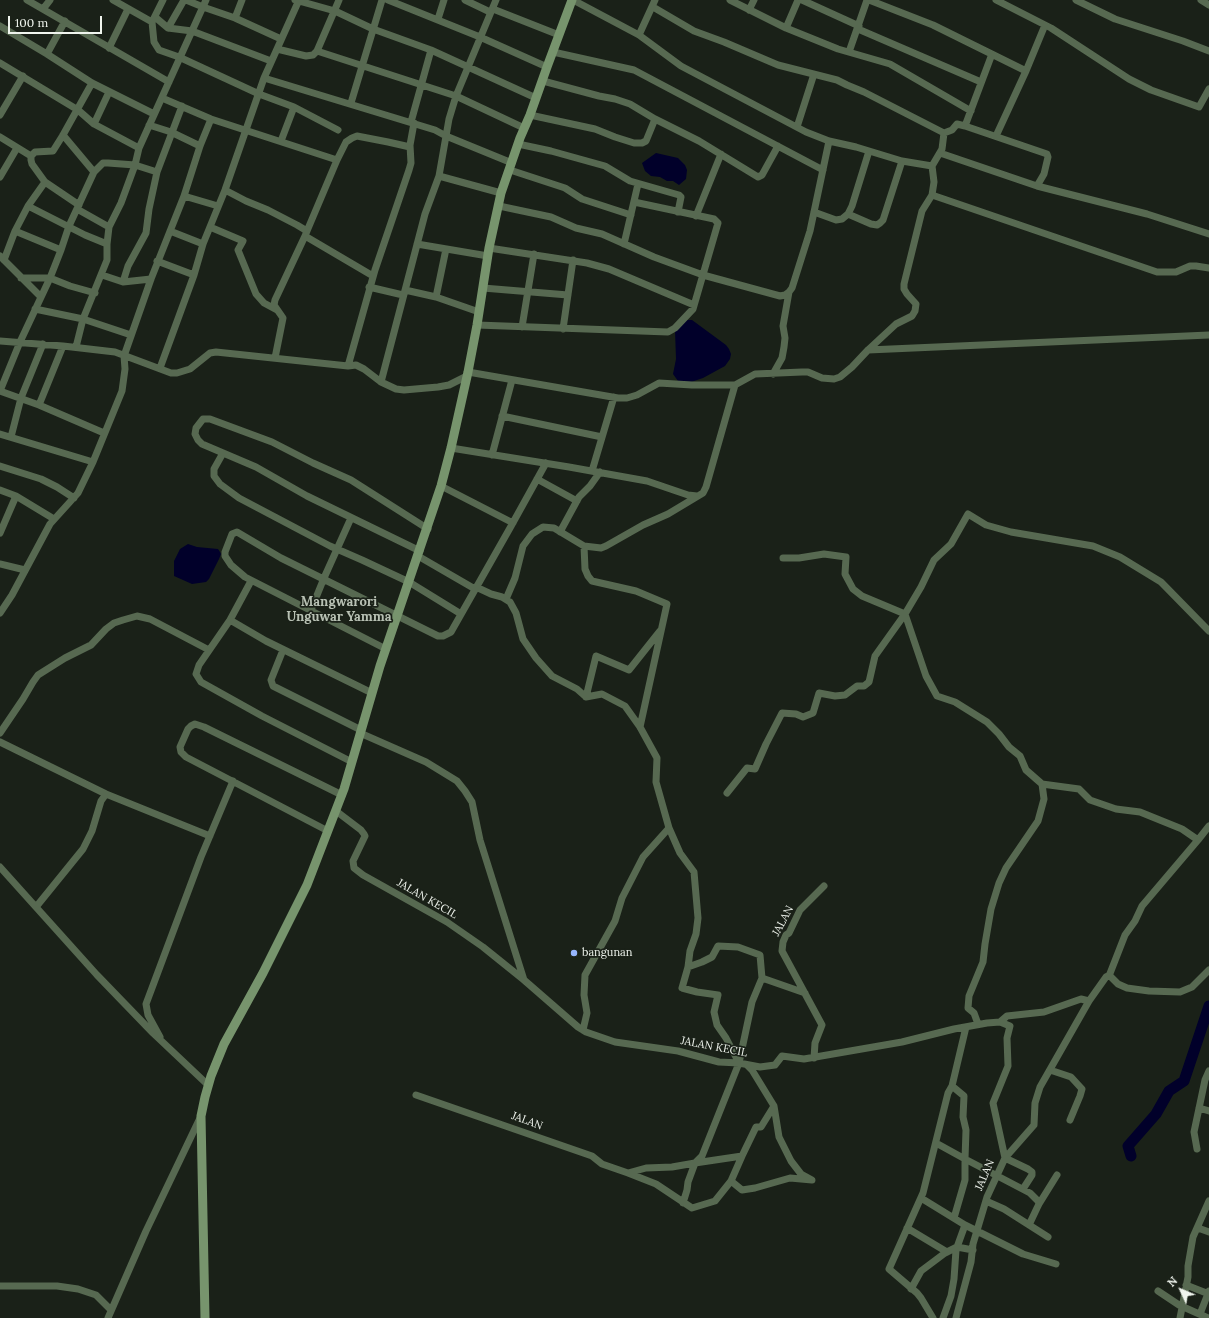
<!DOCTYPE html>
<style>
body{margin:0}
#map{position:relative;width:1209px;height:1318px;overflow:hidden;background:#1a2118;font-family:Lora,serif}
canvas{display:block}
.north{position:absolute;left:1161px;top:1270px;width:40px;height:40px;-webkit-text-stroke:3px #1a2118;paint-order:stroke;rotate:314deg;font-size:11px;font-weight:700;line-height:16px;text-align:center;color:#f0f5ee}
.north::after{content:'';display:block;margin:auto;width:14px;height:18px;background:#f0f5ee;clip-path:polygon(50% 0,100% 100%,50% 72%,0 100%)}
.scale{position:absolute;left:8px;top:16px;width:94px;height:18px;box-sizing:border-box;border:2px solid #f0f5ee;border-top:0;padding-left:5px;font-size:12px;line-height:14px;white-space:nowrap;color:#f0f5ee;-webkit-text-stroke:3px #1a2118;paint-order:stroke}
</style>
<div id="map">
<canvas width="1209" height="1318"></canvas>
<div class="north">N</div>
<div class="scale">100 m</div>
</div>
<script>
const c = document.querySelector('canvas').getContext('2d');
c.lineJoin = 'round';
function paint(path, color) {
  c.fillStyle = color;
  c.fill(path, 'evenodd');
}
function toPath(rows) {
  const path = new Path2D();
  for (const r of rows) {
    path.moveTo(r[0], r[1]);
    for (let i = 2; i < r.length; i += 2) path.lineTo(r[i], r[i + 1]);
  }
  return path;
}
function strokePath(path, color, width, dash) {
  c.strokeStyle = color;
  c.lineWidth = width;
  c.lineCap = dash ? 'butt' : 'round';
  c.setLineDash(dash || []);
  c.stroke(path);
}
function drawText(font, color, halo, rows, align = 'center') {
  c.font = font + ' Lora,serif';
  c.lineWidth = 3.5;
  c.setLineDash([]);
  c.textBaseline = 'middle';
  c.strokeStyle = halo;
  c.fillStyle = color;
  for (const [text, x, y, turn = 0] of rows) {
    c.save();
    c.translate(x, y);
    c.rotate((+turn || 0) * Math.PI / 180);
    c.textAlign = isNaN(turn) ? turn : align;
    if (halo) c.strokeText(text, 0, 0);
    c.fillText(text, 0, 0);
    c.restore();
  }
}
const water = toPath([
 [656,153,678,158,685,165,687,170,686,179,679,185,673,181,667,181,660,177,651,176,645,171,642,163],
 [687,320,692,320,726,345,729,349,731,354,730,359,725,366,703,378,691,382,678,381,673,374,676,359,675,330],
 [188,544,197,547,218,549,220,552,221,554,219,559,209,579,206,582,192,584,174,576,174,561,180,549]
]);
const river = toPath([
 [1131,1156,1128,1146,1156,1114,1169,1091,1184,1081,1209,1006]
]);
const street = toPath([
 [27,0,169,82],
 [113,0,152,22],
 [163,0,152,22,154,42,159,50,179,57,259,94,294,107,338,130],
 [186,0,203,7,235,18,281,39],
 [295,0,335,11,373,29,431,50,536,98],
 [388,0,480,37,547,67],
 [465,0,490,12,493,9,559,35],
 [573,0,639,35,681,66,806,132,829,141,856,147,902,161,932,166],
 [730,0,786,28,838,49,890,64,971,111],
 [802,0,859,26],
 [869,0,933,25,1026,71],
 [996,0,1051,28,1129,79,1151,90,1199,107,1209,89],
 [1076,0,1115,19,1183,41,1209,51],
 [1201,0,1209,5],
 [653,7,694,31,724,42,778,65,837,80,847,85,864,92,944,133],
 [43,9,50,0],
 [749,10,754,0],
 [155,17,168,28,192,31,271,61],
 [235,18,242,0],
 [438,19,444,0],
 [0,26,47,54,92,83,154,114],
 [168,28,184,0],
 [786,28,798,0],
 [858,29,981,82],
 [639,35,655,0],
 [109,48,128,9],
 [277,49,306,56,313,55,317,51,339,0],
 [317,51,456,96,524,128],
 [553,52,634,70,823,170],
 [849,52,867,0],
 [47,54,65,21],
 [0,63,78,110,94,124,139,148],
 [264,78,435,130,446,136,512,163],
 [543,81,599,96,615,99,630,104,655,119,699,141,758,177,762,175,778,146],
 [162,98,211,119,337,160],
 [351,103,382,0],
 [0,115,23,76],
 [530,115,595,129,615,137,634,143,642,143,646,141,655,119],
 [411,122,431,50],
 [94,124,109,92],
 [149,125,171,132,200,146],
 [965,126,1047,154,1048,157,1044,174,1037,186],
 [797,127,814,74],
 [63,135,94,172],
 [996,136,1026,71,1045,25],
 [0,137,31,156],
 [281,141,294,107],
 [518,144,551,151,605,166,630,181,679,195,681,197,678,212],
 [940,153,1037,186,1147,214,1209,234],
 [510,170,565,188,582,199,631,215],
 [439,176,501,193],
 [0,177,17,148],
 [45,182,79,205],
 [225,190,246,201,268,210,297,225,307,231,305,236,373,276],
 [932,195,1157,272,1176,272,1190,266,1196,266,1209,268],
 [184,196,218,206],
 [28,206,85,235,107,244],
 [499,206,551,217,576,228,602,234,654,257,703,275,780,296,785,295,789,292],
 [77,209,109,227],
 [814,212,836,220,842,219,848,214,852,206,869,151],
 [848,214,871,224,877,225,880,223,883,220,902,161],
 [696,216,721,154],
 [210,227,243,241,238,250,256,294,264,303,277,310],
 [15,231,61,250],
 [170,231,203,244],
 [307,231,337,160,346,142,352,138,357,136,388,142,410,147],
 [417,244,488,256],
 [624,244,638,184],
 [489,248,587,263,609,269,694,305],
 [0,256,41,297],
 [4,260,15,231,28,206,45,182,32,164,31,160,31,156,35,152,53,151,63,135,92,83],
 [157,261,194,275],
 [102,275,123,282,151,279],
 [21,278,50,278,70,286,95,293],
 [123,282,128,266,146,233,149,209,157,172,182,106],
 [369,287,403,295],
 [483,288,568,295],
 [405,290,436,297,479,312],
 [436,297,446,249],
 [35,309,83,319,131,335],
 [477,325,668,332,675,328,693,309,718,223,714,219,634,202],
 [522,327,534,254],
 [563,329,573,260],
 [0,341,63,346,115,352,171,373,177,373,190,369,210,353,216,352,348,366,356,365,364,369,381,382,396,389,404,390,438,387,449,385,467,376],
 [76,347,83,319,107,260,107,244,109,227,121,203,135,165,139,148,206,0],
 [868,350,1209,335],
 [275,358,283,318,274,305,275,300,305,236],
 [348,366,375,270,409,170,411,163,410,145,414,123],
 [160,368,194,275,203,244,225,190,264,78,299,0],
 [468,372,618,398,627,398,637,395,659,383,692,385,735,385,755,374,802,372,808,372,822,378,834,379,840,377,852,367,868,350,896,324,912,316,915,311,916,304,907,294,904,289,904,284,922,211,932,195,934,182,932,166,942,149,944,133,952,130,957,124,965,126,992,54],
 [773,374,782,358,784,347,785,338,783,326,789,292,792,288,810,231,829,141],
 [381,382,425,214,439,176,449,119,456,96,496,0],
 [0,391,20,342,50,278,61,250,69,226,94,172,103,163,108,163,135,165,157,172],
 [0,391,39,405,104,433],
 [39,405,63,346],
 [502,416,602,437],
 [0,434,93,462],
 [11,437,21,398,43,344],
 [451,448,569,467,647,481,688,495,697,496],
 [223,453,214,469,214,476,220,484,239,498,330,546,362,560,409,582,461,614],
 [492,455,512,380],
 [0,466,41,479,57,487,74,498],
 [592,471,614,397],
 [537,479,577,501],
 [441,486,513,523],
 [0,490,16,496,54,519],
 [560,532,579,497,590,486,600,472],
 [0,533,16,496],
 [584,546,585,569,588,576,592,581,636,591,667,604,640,727],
 [420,551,307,496,256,467,202,444,198,440,195,434,196,428,203,419,210,419,272,442,313,463,351,480,428,529],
 [418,556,475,589],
 [783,558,799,558,824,554,846,557,845,574,853,589,862,596,905,614,921,587,934,560,951,544,968,514,986,525,1011,532,1093,546,1120,557,1161,582,1209,631],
 [0,564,25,570],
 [251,581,230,620,199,665,196,674,201,682,262,716,352,762],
 [476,587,491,594,502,597,510,602,516,613,523,639,536,658,552,676,577,689,586,697,602,694,625,706,640,727,657,758,656,782,669,828,680,853,694,872,698,918,696,934,690,951,688,967,682,988,697,992,718,995,714,1012,717,1025,726,1038,739,1063],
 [506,599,515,578,523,546,532,534,543,527,554,528,584,546,601,548,606,546,643,525,668,514,703,493,706,487,735,385],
 [311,610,324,578,351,518],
 [0,613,12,595,50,524,78,493,93,462,122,391,125,369,124,356,151,279,184,196,200,146,211,119],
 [905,614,926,676,937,696,955,702,987,722,999,734,1009,747,1020,756,1026,770,1042,784,1079,789,1090,800,1116,809,1140,812,1182,829,1198,840],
 [230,620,266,641,372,693],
 [386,649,245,577,231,565,225,556,225,552,232,534,237,532,281,558,438,636,443,636,451,632,510,528,546,463],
 [283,650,271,680,273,686,361,730],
 [586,697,596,656,629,670,660,631],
 [0,733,23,699,33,682,38,675,65,658,91,645,106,629,114,623,123,620,137,616,150,619,209,650],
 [360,733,426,762,457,781,465,791,472,802,480,840,524,980],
 [0,742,106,794,210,836],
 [727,793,747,768,755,769,766,744,782,713,796,714,803,717,813,713,819,693,835,696,845,695,857,686,864,686,869,682,875,656,905,614],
 [336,811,361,830,364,834,365,836,353,861,354,868,363,875,447,922,483,947,524,980,578,1027,586,1032,615,1042,678,1051,719,1062,739,1063,760,1067,775,1065,782,1056,804,1059,902,1042,954,1029,987,1023,1000,1022,1007,1016,1044,1012,1081,999,1089,1001,1106,977,1108,976,1111,977,1118,984,1127,988,1149,991,1180,992,1192,987,1209,970],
 [328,831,186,757,181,752,180,747,188,729,191,726,195,724,204,727,342,795],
 [0,867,97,975,153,1033,208,1085],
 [36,907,83,849,92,831,101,801,106,794],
 [688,967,702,962,712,957,718,946,738,947,760,955,762,978],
 [1109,976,1125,935,1135,921,1142,906,1198,840,1209,826],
 [978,1024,974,1013,968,1008,969,996,983,962,985,944,991,909,999,883,1006,868,1038,821,1044,799,1042,784],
 [583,1030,587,1013,584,995,585,975,615,921,622,898,643,857,669,828],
 [160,1037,148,1015,146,1004,201,857,233,781],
 [814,1058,815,1043,822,1025,782,951,783,942,786,935,789,933,800,910,824,886],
 [747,1065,752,1070,774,1106,761,1127,756,1127,742,1156,695,1163,702,1156,739,1063,752,1002,762,978,805,993],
 [1050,1070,1071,1077,1082,1089,1080,1096,1070,1120],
 [952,1086,964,1096,963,1117,966,1130,965,1159,1030,1193,1038,1201,1039,1204,1037,1208,1029,1225],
 [416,1095,592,1156,602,1164,628,1173,646,1168,672,1167,695,1163],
 [1199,1108,1209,1111],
 [936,1143,965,1159,965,1180,954,1218],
 [1197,1149,1194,1132,1205,1080,1209,1071],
 [742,1156,731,1181,742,1190,755,1188,790,1178,812,1180,801,1174,791,1161,779,1137,774,1106],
 [628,1173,656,1184,692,1208,715,1201,731,1181],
 [1023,1189,1032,1175,1032,1172,1028,1169,1005,1158,1034,1125,1035,1103,1040,1087,1089,1001],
 [921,1198,965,1225],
 [986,1201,1004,1209,1048,1237],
 [683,1203,687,1190,688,1182,695,1163],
 [1039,1204,1057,1175],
 [907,1228,947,1252],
 [1198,1228,1209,1232],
 [1186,1285,1209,1294],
 [0,1286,57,1286,78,1289,96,1295,111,1310],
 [911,1289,921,1271,945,1253,957,1247,973,1250],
 [1158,1291,1179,1305,1208,1318],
 [1200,1314,1209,1291],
 [108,1318,146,1231,200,1118],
 [933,1318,921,1298,917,1293,889,1269,923,1193,948,1093,952,1086,966,1027],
 [943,1318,951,1296,954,1279,956,1250,965,1225,1023,1254,1056,1264],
 [956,1318,971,1262,973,1244,987,1197,1005,1158,993,1103,1008,1066,1007,1038,1010,1026,1000,1022],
 [1180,1318,1188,1277,1188,1266,1193,1237,1209,1201]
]);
const secondary = toPath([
 [205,1318,201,1116,205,1097,211,1076,224,1044,263,973,307,885,344,789,380,666,441,486,451,448,468,372,477,325,489,248,501,193,520,138,530,115,547,67,572,0]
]);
const markers = [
 [574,953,4,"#97b6fd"]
];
const streetNames = [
 ["JALAN KECIL",427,899,30],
 ["JALAN",783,921,-62],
 ["JALAN KECIL",714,1047,11],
 ["JALAN",527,1121,20],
 ["JALAN",985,1175,-67]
];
const poiNames = [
 ["bangunan",582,953]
];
const quarterNames = [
 ["Mangwarori",339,602],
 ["Unguwar Yamma",339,617]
];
paint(water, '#01002a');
strokePath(river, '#01002a', 11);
strokePath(street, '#576951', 7);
strokePath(secondary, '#77946d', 9);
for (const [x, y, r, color] of markers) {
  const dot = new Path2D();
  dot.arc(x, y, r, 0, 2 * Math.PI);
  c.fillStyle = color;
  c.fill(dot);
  strokePath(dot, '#1a2118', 1.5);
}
drawText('11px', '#f0f5ee', '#1a2118', streetNames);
drawText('11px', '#f0f5ee', '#1a2118', poiNames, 'left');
drawText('bold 13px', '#b8c1b4', '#1a2118', quarterNames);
</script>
